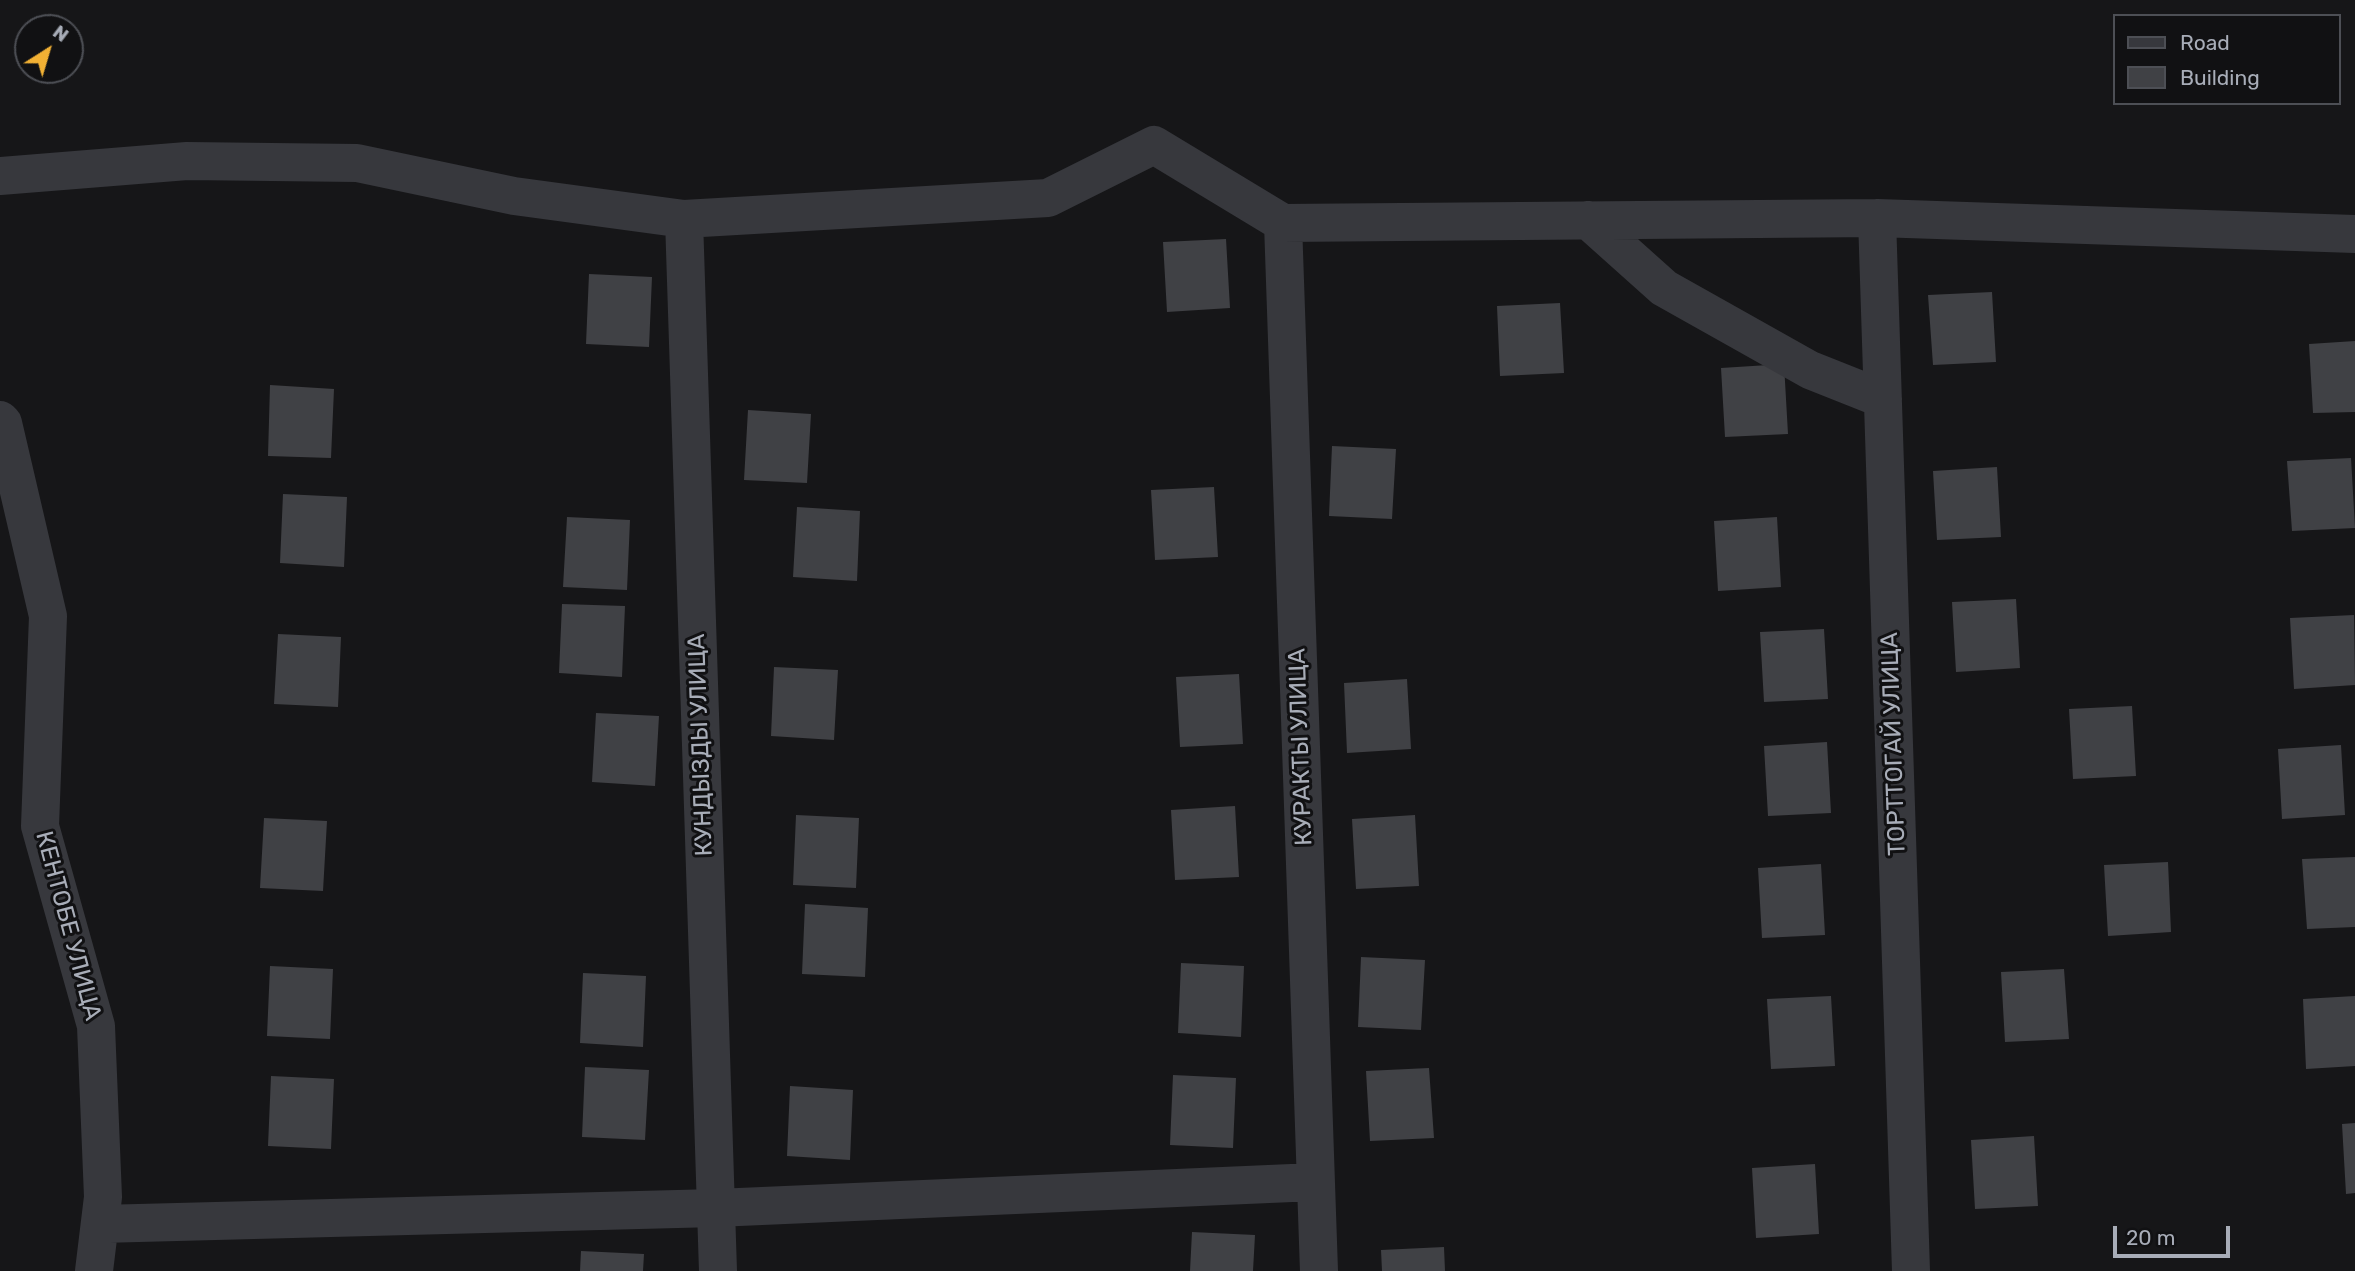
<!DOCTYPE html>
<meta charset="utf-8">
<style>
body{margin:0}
#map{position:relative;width:2355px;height:1271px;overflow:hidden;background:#161618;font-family:Rubik,sans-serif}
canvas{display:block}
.legend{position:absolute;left:2113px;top:14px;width:228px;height:91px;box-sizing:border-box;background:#111113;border:2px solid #4d4f55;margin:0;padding:9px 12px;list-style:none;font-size:21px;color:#a8adb8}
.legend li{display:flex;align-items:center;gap:14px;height:35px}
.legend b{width:35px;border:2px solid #4d4f55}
.north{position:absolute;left:14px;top:14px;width:70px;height:70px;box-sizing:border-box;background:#111113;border:2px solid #4d4f55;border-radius:50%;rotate:37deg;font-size:19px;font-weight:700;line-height:28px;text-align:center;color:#a8adb8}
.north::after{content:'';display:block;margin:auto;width:24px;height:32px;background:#f2b134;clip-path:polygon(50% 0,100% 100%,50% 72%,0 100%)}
.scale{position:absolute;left:2113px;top:1226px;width:117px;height:32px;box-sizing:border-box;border:4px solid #a8adb8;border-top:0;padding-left:9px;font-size:21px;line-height:24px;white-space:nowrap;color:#a8adb8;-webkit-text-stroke:5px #111113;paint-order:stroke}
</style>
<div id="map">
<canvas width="2355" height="1271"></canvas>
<ul class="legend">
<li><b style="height:9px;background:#37383d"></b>Road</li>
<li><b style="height:19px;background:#404145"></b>Building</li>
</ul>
<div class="north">N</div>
<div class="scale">20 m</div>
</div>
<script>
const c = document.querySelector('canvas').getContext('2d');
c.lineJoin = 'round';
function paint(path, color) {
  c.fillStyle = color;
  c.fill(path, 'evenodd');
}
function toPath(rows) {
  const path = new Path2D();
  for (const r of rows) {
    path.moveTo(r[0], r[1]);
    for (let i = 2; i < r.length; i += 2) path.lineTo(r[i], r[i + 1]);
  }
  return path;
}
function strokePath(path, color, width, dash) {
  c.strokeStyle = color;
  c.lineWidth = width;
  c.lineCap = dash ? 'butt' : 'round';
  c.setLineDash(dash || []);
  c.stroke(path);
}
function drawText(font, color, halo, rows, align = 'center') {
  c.font = font + ' Rubik,sans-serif';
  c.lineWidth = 6;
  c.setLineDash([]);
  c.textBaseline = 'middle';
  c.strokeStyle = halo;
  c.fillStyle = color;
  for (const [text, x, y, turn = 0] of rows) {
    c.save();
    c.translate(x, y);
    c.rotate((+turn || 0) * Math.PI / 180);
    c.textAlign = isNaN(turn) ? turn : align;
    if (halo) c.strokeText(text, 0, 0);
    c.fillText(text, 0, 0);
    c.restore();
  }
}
const building = toPath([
 [1226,239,1230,308,1167,312,1163,242],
 [589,274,652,277,649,347,586,344],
 [1992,292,1996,362,1933,365,1928,295],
 [1560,303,1564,373,1500,376,1497,306],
 [2355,341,2355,412,2313,413,2309,344],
 [1784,364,1788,434,1725,437,1721,368],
 [270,385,334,389,331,458,268,456],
 [748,410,811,414,807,483,744,480],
 [1332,446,1396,449,1392,519,1329,516],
 [2351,458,2355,528,2292,531,2287,461],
 [1997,467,2001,537,1937,540,1933,471],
 [1214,487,1218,557,1155,560,1151,490],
 [283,494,347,497,344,567,280,563],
 [797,507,860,511,857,581,793,577],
 [567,517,630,520,627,590,563,587],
 [1777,517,1781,587,1718,591,1714,521],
 [2016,599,2020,668,1956,672,1952,602],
 [562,604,625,606,622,677,559,673],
 [2354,615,2355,685,2294,689,2290,618],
 [1824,629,1828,699,1764,702,1760,632],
 [278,634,341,637,338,707,274,704],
 [774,667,838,670,834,740,771,736],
 [1239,674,1243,744,1180,747,1176,677],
 [1407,679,1411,749,1347,753,1344,683],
 [2132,706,2136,776,2073,779,2069,709],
 [596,713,659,716,655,786,592,782],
 [1827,742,1831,813,1768,816,1764,746],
 [2341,745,2345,815,2282,819,2278,749],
 [1235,806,1239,877,1175,880,1171,810],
 [796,815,859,818,856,888,793,885],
 [1415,815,1419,886,1356,889,1352,819],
 [264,818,327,821,323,891,260,888],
 [2355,857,2355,927,2307,929,2302,859],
 [2168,862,2171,932,2108,936,2104,865],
 [1821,864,1825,935,1762,938,1758,868],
 [805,904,868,908,865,977,802,974],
 [1361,957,1425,960,1421,1030,1358,1027],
 [1181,963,1244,966,1241,1037,1178,1033],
 [270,966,333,969,330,1039,267,1036],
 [2064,969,2069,1039,2005,1042,2001,972],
 [583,973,646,976,643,1047,580,1043],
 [1831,996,1835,1066,1771,1069,1767,999],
 [2355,996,2355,1066,2306,1069,2303,999],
 [585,1067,649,1070,645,1140,582,1137],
 [1429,1068,1434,1138,1370,1141,1366,1071],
 [1173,1075,1236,1078,1233,1148,1170,1145],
 [271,1076,334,1079,331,1149,268,1146],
 [790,1086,853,1090,850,1160,787,1156],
 [2355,1123,2355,1193,2346,1194,2342,1124],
 [2034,1136,2038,1206,1975,1209,1971,1140],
 [1815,1164,1819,1234,1756,1238,1752,1168],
 [1192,1232,1255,1235,1253,1271,1190,1271],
 [1444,1247,1445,1271,1382,1271,1381,1250],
 [581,1251,644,1254,643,1271,580,1271]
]);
const minor = toPath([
 [0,176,187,161,357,163,514,196,684,219,1048,198,1154,145,1283,223,1877,218,2355,234],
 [1877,218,1911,1271],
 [684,219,718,1271],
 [1588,220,1664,288,1810,370,1883,399],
 [1283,223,1319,1271],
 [0,420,3,423,48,616,40,826,96,1026,103,1197,94,1271],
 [100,1224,716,1208,1315,1182]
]);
const streetNames = [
 ["ТОРТТОГАЙ УЛИЦА",1894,744,-92],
 ["КУНДЫЗДЫ УЛИЦА",701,745,-92],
 ["КУРАКТЫ УЛИЦА",1301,747,-92],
 ["КЕНТОБЕ УЛИЦА",68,926,75]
];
paint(building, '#404145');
strokePath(minor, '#37383d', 38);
drawText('24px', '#a8adb8', '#111113', streetNames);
</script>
